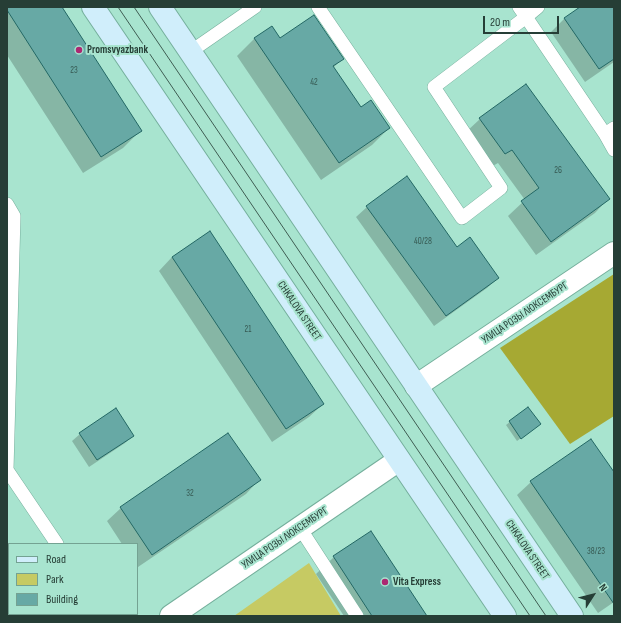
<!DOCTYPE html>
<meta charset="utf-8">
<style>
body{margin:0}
#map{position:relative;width:621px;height:623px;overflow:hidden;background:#a8e4cf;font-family:"Sofia Sans Condensed",sans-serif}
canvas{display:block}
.frame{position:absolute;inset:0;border:8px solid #263e36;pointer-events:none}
.legend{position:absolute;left:8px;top:543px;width:130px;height:72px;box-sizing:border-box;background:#a8e4cf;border:1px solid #74a292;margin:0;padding:5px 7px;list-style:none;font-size:12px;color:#263e36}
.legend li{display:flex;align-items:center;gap:8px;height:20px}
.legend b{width:20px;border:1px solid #74a292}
.north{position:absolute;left:573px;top:575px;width:40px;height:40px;-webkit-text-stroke:3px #a8e4cf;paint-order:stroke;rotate:54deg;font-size:11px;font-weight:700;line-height:16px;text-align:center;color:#263e36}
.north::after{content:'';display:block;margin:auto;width:14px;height:18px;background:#263e36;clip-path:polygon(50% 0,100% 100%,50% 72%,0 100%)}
.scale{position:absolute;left:483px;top:16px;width:76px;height:18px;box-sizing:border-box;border:2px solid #263e36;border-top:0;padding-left:5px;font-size:12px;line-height:14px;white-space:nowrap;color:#263e36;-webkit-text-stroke:3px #a8e4cf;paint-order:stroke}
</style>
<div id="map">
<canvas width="621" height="623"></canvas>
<div class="frame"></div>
<ul class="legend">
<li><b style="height:5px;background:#d0eefb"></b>Road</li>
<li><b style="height:11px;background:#c6ca63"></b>Park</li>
<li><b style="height:11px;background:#67a9a5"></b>Building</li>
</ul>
<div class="north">N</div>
<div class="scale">20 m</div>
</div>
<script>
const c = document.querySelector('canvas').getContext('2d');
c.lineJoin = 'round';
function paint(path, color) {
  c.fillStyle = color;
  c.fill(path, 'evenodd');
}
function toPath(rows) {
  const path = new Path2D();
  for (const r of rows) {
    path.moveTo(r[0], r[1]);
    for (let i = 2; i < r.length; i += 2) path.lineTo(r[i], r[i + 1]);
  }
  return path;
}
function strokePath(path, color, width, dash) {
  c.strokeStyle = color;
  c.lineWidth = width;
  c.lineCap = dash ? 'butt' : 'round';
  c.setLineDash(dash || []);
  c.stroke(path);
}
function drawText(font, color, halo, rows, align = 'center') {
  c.font = font + ' "Sofia Sans Condensed",sans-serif';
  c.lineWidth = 4;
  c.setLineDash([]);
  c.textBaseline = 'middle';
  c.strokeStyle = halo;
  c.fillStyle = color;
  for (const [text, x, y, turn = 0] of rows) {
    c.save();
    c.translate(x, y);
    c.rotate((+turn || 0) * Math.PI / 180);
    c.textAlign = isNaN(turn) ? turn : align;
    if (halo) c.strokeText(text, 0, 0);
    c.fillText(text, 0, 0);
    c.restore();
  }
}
const green = toPath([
 [309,563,341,616,234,616],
 [7,567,9,567,9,614,61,614,62,616,7,616]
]);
const forest = toPath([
 [614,274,614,416,570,444,500,348]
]);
const shadow = toPath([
 [7,7,61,7,140,131,123,148,83,173,7,55],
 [581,7,614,7,614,62,585,82,551,32,564,19],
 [272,27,280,39,342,59,333,68,360,109,389,128,372,145,321,180,237,56,254,39],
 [480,119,608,199,595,213,536,255,508,216,525,200,498,163,491,167,466,132],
 [367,207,457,248,498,278,487,288,434,326,356,217],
 [209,233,323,404,309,417,272,442,159,271,172,257],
 [528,408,540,424,517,441,506,425],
 [116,410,133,436,125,443,89,467,72,441,80,434],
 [614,474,614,602,598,613,517,495,531,482],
 [259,480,246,494,138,567,137,565,137,544,122,544,107,521,121,508],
 [334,557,426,616,344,616,316,574]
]);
const building = toPath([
 [7,7,62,7,142,131,101,157,7,10,7,7],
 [580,7,614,7,614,59,599,69,564,18,580,7],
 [314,15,344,59,333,66,361,107,371,100,390,128,339,163,254,38,272,26,280,38,314,15],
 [526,84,610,199,551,242,521,201,539,188,512,150,505,154,479,118,526,84],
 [407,176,457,247,470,237,499,278,446,316,366,206,407,176],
 [210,231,324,404,286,429,172,257,210,231],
 [528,407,541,424,521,439,509,421,528,407],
 [116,408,134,436,97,460,79,433,116,408],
 [228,433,261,480,152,555,120,507,228,433],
 [591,439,614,472,614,604,530,481,591,439],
 [371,531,427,616,372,616,333,556,371,531]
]);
const service = toPath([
 [318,7,462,218,501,188,434,87,526,17,519,7],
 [538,7,526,17,605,134],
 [190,52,255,7],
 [614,128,605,134,614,150],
 [7,204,14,216,7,469],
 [7,470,57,544],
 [300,528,357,616],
 [105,614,107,616]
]);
const minor = toPath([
 [416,386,614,253],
 [171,616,399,460]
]);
const secondary = toPath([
 [93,7,505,616],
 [160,7,572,616]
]);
const tram = toPath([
 [118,7,530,616],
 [134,7,546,616]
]);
const markers = [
 [79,50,4,"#ac2872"],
 [385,582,4,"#ac2872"]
];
const numberNames = [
 ["23",74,71],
 ["42",314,83],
 ["26",558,171],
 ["40/28",423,242],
 ["21",248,330],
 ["32",190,494],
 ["38/23",596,552]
];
const poiNames = [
 ["Promsvyazbank",87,50],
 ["Vita Express",393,582]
];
const streetNames = [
 ["CHKALOVA STREET",299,311,56],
 ["УЛИЦА РОЗЫ ЛЮКСЕМБУРГ",525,313,-34],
 ["УЛИЦА РОЗЫ ЛЮКСЕМБУРГ",285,538,-34],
 ["CHKALOVA STREET",527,550,56]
];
paint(green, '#c6ca63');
paint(forest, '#a6a933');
paint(shadow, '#0003');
paint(building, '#67a9a5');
strokePath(building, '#236764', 1);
strokePath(service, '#75af9c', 14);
strokePath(minor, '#75af9c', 24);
strokePath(secondary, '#75af9c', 24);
strokePath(service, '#fff', 13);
strokePath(minor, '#fff', 22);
strokePath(secondary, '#d0eefb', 22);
strokePath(tram, '#3f5d53', 1);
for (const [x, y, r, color] of markers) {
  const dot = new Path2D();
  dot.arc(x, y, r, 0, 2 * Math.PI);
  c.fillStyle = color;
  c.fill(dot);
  strokePath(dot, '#a8e4cf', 1.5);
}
drawText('9px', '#365952', null, numberNames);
drawText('bold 11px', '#263e36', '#a8e4cf', poiNames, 'left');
drawText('11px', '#263e36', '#a8e4cf', streetNames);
</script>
